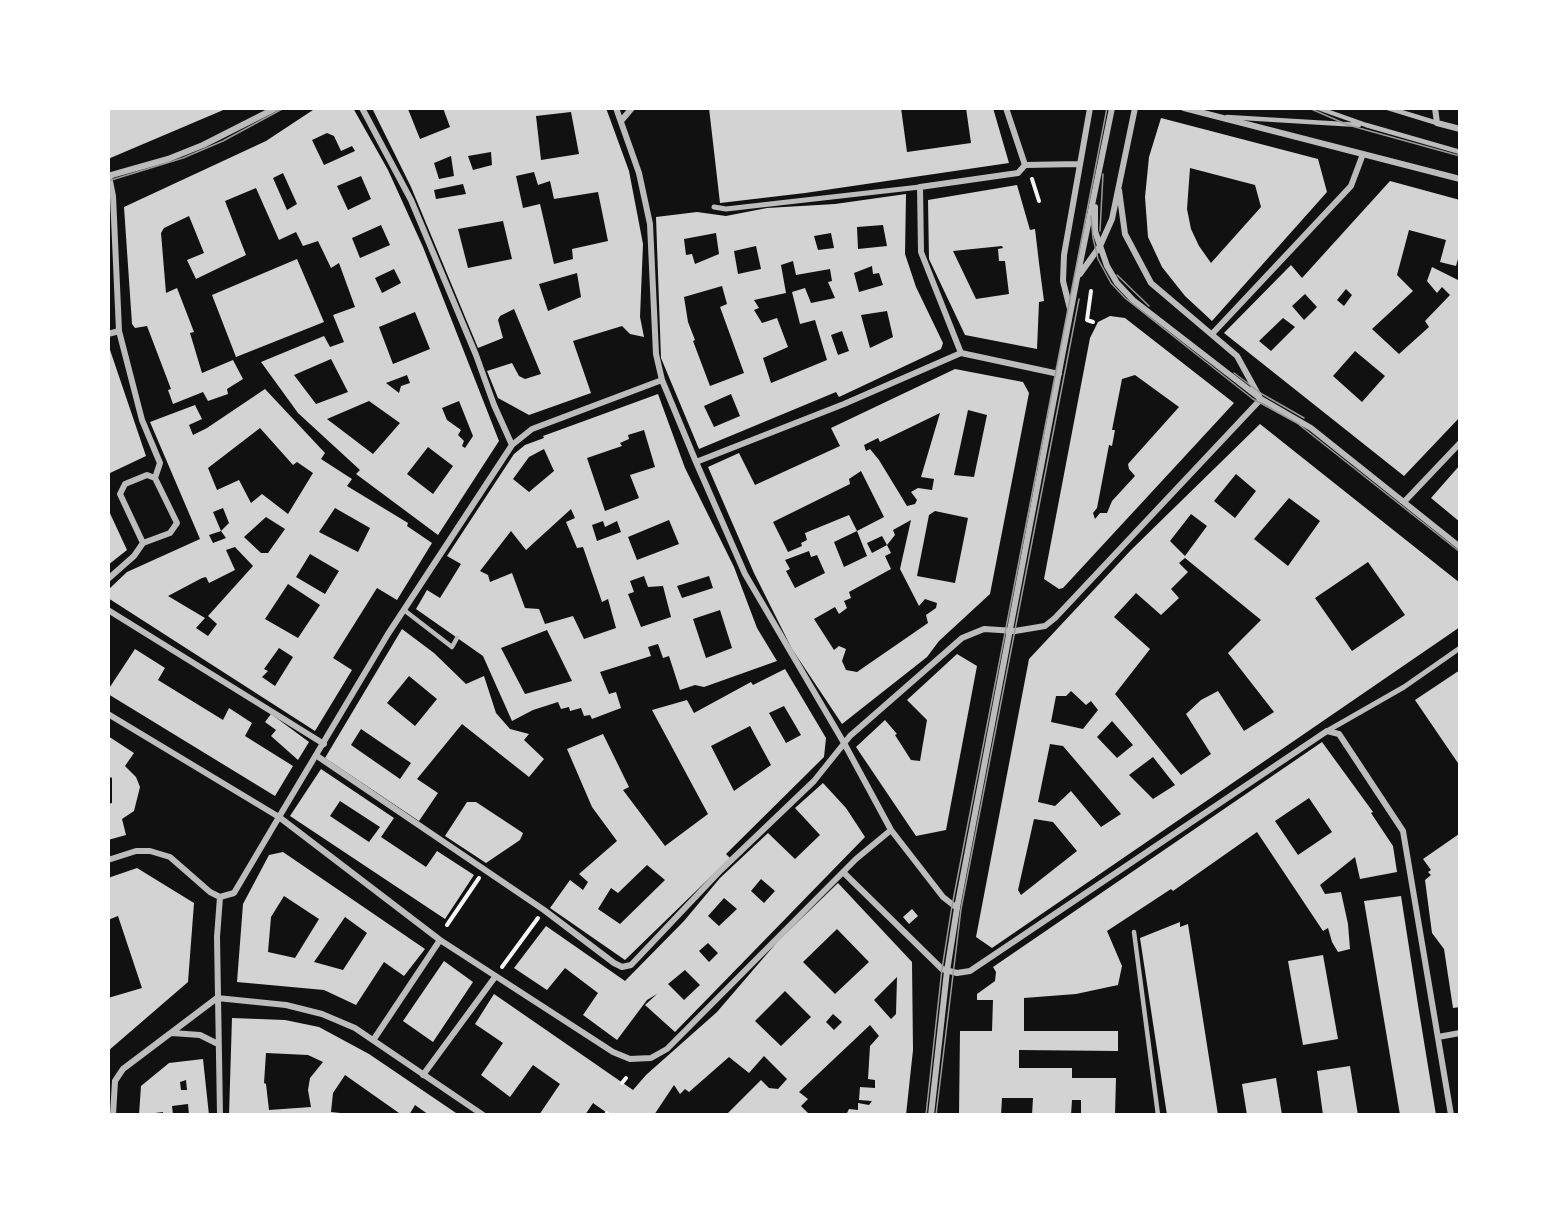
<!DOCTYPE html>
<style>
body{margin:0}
#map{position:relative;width:1568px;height:1223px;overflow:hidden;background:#111;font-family:"Fira Sans",sans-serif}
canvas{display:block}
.frame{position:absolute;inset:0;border:110px solid #fff;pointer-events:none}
</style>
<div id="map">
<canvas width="1568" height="1223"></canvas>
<div class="frame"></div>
</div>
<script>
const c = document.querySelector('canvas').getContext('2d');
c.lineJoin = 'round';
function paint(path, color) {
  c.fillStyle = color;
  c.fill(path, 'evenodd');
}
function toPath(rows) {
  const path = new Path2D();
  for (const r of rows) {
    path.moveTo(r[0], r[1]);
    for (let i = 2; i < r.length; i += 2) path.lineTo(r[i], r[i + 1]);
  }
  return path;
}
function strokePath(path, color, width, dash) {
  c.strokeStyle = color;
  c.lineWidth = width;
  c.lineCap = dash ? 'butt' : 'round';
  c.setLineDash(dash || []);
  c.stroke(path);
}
const building = toPath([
 [108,108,228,108,108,159],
 [316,108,353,108,388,170,423,247,499,441,438,535,356,474,360,470,298,413,261,362,324,336,330,347,344,342,333,315,355,307,339,263,331,268,318,241,303,246,296,232,279,240,256,188,225,201,246,255,227,264,196,279,187,260,204,253,189,216,164,228,161,233,166,293,177,288,194,332,190,333,202,373,233,360,243,379,227,389,228,394,208,401,203,392,173,404,168,390,171,389,147,326,135,328,132,324,124,207,266,141],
 [327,133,334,136,341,151,352,146,355,151,324,165,312,140],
 [283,173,297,204,287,210,273,178],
 [361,176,371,199,348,210,337,186],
 [381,225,390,245,360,258,352,238],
 [394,269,401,283,382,293,375,278],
 [415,312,430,349,393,364,379,327],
 [331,359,348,392,316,404,294,375],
 [407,375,410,383,401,386,399,393,386,383],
 [369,401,400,423,373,454,327,419],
 [459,401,473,436,465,448,462,446,464,441,458,435,461,430,447,420,442,408],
 [428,447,453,466,433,494,407,474],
 [372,108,408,109,420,139,450,127,443,108,606,108,629,171,643,244,640,317,644,337,630,334,622,326,573,341,591,393,529,415,498,398,487,371,512,363,519,376,525,379,541,374,514,309,500,316,498,320,503,338,478,348,411,187],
 [571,112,579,154,541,160,536,116],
 [491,152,492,165,473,170,468,156],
 [451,156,454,176,439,179,434,163],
 [534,172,538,185,550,181,554,199,598,192,608,241,572,249,573,259,554,264,540,204,523,208,516,176],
 [463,184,466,194,436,199,434,190],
 [503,221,512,259,468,268,458,229],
 [577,273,581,297,548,311,539,284],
 [709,108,901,108,907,152,971,143,966,108,993,108,1009,163,805,193,720,203],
 [1161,118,1318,159,1327,192,1212,321,1185,296,1162,267,1148,237,1145,197,1149,157],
 [1190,168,1255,185,1261,207,1211,263,1199,246,1191,229,1187,209],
 [1390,181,1460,200,1460,252,1456,266,1440,262,1446,240,1409,230,1397,275,1413,291,1372,329,1399,354,1429,327,1425,321,1450,295,1442,287,1437,293,1427,281,1432,267,1460,281,1460,417,1404,476,1224,333,1291,265,1302,278],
 [1346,289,1352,295,1344,306,1337,300],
 [1305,294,1317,307,1304,320,1292,306],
 [1283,318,1295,327,1271,351,1259,341],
 [1355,351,1385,376,1362,402,1333,376],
 [1017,185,1030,230,1035,229,1039,263,1044,301,1039,302,1037,349,965,335,929,259,928,200],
 [1002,246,1003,248,998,249,999,261,1005,261,1009,294,976,299,953,251],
 [906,194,905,254,916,287,943,343,941,349,839,397,836,392,699,449,661,358,656,217,697,212,726,216,767,208,835,204],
 [883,225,887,246,858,249,857,227],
 [716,233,719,254,695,264,692,254,686,255,684,239],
 [831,233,834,248,818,250,814,236],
 [756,246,761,269,738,274,734,251],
 [793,261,796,275,830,269,832,281,828,282,835,298,811,303,805,288,792,292,800,324,815,320,827,360,771,383,763,358,788,347,777,318,762,323,754,310,759,308,754,300,786,293,781,265],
 [872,266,873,274,879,273,883,285,859,292,854,273],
 [722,286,727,304,720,307,744,373,710,386,693,341,695,340,688,322,684,297],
 [887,311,893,337,870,348,861,315],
 [842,331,849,351,838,355,831,335],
 [731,394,740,416,714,427,704,406],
 [297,259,324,322,236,357,212,295],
 [1110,316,1125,318,1234,403,1063,588,1059,589,1044,579,1090,338,1098,322],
 [1135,375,1179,407,1128,464,1129,469,1135,476,1112,501,1107,513,1100,513,1095,519,1093,513,1097,508,1109,445,1112,446,1115,430,1112,430,1122,379],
 [108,344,146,456,108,474],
 [955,369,1023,382,1029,393,990,594,939,641,927,657,842,724,792,649,754,573,708,467,739,453,755,485,840,446,831,428],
 [968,410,987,415,974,477,954,475],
 [940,413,921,477,934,479,932,490,918,488,911,492,917,500,915,504,907,506,879,460,870,449,866,451,864,445,878,438,880,442],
 [861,471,884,517,857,531,867,556,844,567,834,542,857,531,849,515,805,533,807,540,801,543,802,546,788,552,773,522,850,484,849,479],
 [935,511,968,518,955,583,917,576,929,515],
 [911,520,900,569,919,606,925,599,937,603,936,608,926,615,928,623,857,672,846,670,842,661,846,649,839,646,834,650,814,619,835,607,839,614,847,608,844,601,851,598,849,592,891,569,885,556,891,553,887,545,872,553,867,543,882,536,887,545,895,535,893,530],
 [809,551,811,557,817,555,825,573,795,588,786,571,790,569,785,560],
 [265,389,325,453,321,459,352,479,347,486,408,523,407,526,432,543,397,600,377,588,333,658,352,670,315,731,108,598,108,590,127,572,200,539,150,422,195,405,202,419,189,425,193,435,207,428],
 [260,428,293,465,297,462,313,473,288,514,262,494,251,503,239,480,217,490,208,468],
 [223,508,229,523,221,531,226,538,213,543,209,535,221,531,213,512],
 [335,508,370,528,358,552,319,532],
 [266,517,285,529,268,553,261,553,244,537],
 [235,547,253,566,208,616,217,624,208,636,196,628,205,618,168,596,202,578,206,577,209,583,235,570,226,550],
 [310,554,339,571,325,594,296,577],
 [288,584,320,605,298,638,265,619],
 [279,648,293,657,275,686,262,677,268,671,264,669],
 [658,394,685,468,734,567,757,628,777,661,704,687,695,685,680,690,669,656,663,658,658,644,648,647,651,656,600,672,609,694,616,692,621,708,592,719,590,715,584,716,581,708,570,711,569,707,561,709,558,702,533,710,512,721,483,656,416,609,427,590,440,598,461,564,447,556,514,454,525,445,544,438,543,436],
 [644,430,655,467,630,475,639,498,605,511,587,458,622,446,620,443,629,439,628,435],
 [544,449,554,471,529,492,513,479,529,457],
 [571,509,575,518,566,522,577,548,583,547,602,602,608,599,616,628,584,639,573,616,545,624,539,609,525,608,512,573,490,582,488,575,480,571,511,531,526,550],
 [669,520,679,544,637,560,628,537],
 [603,521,605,527,617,521,621,532,597,541,592,525],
 [644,576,648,587,663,586,671,617,641,627,628,594,634,592,630,581],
 [709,576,713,588,682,598,677,586],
 [720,610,732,648,706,658,693,619],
 [547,630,572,681,525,694,501,648],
 [1260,424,1460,583,1460,627,992,948,976,937,1029,659,1131,550],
 [1236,474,1256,491,1235,518,1214,501],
 [1289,498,1320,521,1288,566,1254,539],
 [1191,514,1207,526,1185,556,1170,541],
 [1185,558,1261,620,1228,653,1274,712,1244,731,1218,691,1201,700,1186,714,1211,754,1181,775,1115,694,1150,649,1114,617,1136,593,1161,615,1179,598,1171,589,1188,572,1179,563],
 [1368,562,1405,615,1352,651,1315,598],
 [1071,691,1086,705,1091,701,1098,710,1083,729,1051,722,1056,696,1066,696],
 [1112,721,1133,745,1117,758,1097,737],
 [1050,744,1063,746,1121,814,1101,827,1071,791,1055,806,1038,802],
 [1153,757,1175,785,1153,799,1129,775],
 [1034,819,1053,822,1077,851,1021,895,1018,890],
 [1460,465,1460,522,1431,498],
 [108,509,127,550,108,565],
 [402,629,434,653,466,684,484,676,496,713,510,729,529,734,524,740,544,759,529,777,462,724,417,779,438,793,419,821,325,758],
 [409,676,437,699,415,726,387,703],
 [361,729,411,763,400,779,351,745],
 [135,649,165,668,158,680,223,720,229,708,252,723,245,736,293,766,275,796,108,694,108,690],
 [957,654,977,666,946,830,916,836,856,747,885,720,897,734,895,735,911,760,920,761,927,720,907,700],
 [785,669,826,738,824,757,726,854,730,858,625,960,550,908,570,880,583,890,588,882,579,874,617,841,592,807,567,749,603,734,629,787,623,790,665,846,708,814,652,710,687,700,694,713,751,682,753,685],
 [784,706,801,735,786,743,769,713],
 [750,726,771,765,734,791,711,746],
 [647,865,665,880,620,924,598,909,611,888,618,893],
 [1460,670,1460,766,1415,700],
 [271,714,309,742,298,760,271,736,276,730,265,722],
 [108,736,134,753,125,766,136,777,140,787,134,811,122,819,126,835,108,840,108,804,112,803,112,778,108,776],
 [1322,742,1373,812,1371,813,1393,846,1397,872,1360,879,1355,857,1320,885,1325,894,1341,892,1348,924,1350,949,1338,952,1332,942,1328,928,1323,931,1257,832,1173,891,1171,889,1107,931,1122,966,1118,985,1076,994,1024,998,1024,1031,1118,1031,1118,1051,1019,1050,1019,1068,1072,1068,1072,1078,1116,1078,1115,1115,1081,1115,1081,1100,1072,1100,1071,1115,1032,1115,1033,1098,1002,1098,1001,1115,959,1115,960,1031,992,1031,993,1000,977,1000,977,994,995,981,996,972,993,967],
 [1309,798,1332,832,1298,855,1275,821],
 [321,769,394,818,381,837,426,867,437,851,474,875,445,919,290,816],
 [340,801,380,827,369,842,330,816],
 [823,783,846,808,865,837,675,1032,645,1005,657,994,647,1000,617,1040,583,1015,598,993,565,968,547,990,514,968,546,926,625,981,684,921,720,878,768,833,795,859,820,835,795,808],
 [761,879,775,891,764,903,751,891],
 [724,898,737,909,719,926,708,916],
 [708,943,718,953,709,962,699,951],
 [685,970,700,985,684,1000,668,984],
 [467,802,476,802,523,833,520,840,486,863,445,836],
 [1459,834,1460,1007,1453,1008,1444,949,1432,933,1425,880,1431,875,1428,872,1431,870,1423,859],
 [283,852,425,949,404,976,384,962,356,1005,324,990,237,982,243,904,269,855],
 [284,896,319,919,295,958,268,952,271,917],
 [345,917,367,933,343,970,314,962],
 [137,868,194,903,188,982,108,1051,108,998,142,988,118,916,108,920,108,878],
 [838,883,912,962,913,1050,906,1115,846,1115,849,1109,858,1110,858,1103,869,1105,872,1101,859,1100,860,1087,875,1088,875,1080,868,1079,870,1046,879,1036,870,1025,799,1092,808,1099,801,1106,810,1115,726,1115,761,1080,769,1088,778,1089,787,1079,764,1056,749,1073,729,1057,689,1092,685,1089,680,1094,674,1085,654,1115,610,1115,593,1103,585,1115,539,1115,560,1084,533,1065,510,1097,481,1075,503,1043,475,1024,494,994,633,1090,646,1075,717,1012,778,941],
 [837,929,869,962,835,994,803,962],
 [897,977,896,1014,891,1019,874,1000],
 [785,991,811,1017,781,1046,755,1021],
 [833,1014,842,1022,834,1030,826,1022],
 [1401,896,1418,1005,1436,1115,1400,1115,1364,901],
 [912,909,918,916,909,924,903,917],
 [1180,922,1180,927,1188,924,1218,1115,1167,1115,1140,938],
 [1323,955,1338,1039,1303,1045,1288,961],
 [444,961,473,982,433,1042,403,1021],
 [232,1018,285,1020,319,1027,369,1054,459,1115,429,1115,415,1105,409,1115,398,1115,399,1113,345,1075,333,1093,331,1112,359,1115,229,1115],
 [266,1053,308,1055,323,1062,310,1078,308,1090,311,1107,269,1110,266,1084,264,1083],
 [203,1059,209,1115,189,1115,188,1104,172,1106,173,1115,163,1115,163,1112,139,1115,141,1086,169,1063],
 [186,1080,187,1090,181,1090,180,1082],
 [1350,1066,1358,1115,1323,1115,1317,1071],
 [1276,1078,1282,1115,1247,1115,1242,1084]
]);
const path = toPath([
 [1032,179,1039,201],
 [1091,291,1087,320,1093,322],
 [447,925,479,878],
 [502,967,538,918],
 [622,1083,626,1078],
 [606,1115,607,1113]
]);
const service = toPath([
 [1318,108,1366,125,1460,152],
 [1388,108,1437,123],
 [1227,117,1359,125],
 [404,610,452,647,457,638],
 [1134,932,1158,1115]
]);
const pedestrian = toPath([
 [714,207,726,209,920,187],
 [1327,731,1404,687,1460,648]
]);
const minor = toPath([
 [362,108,411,200,476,355,494,405,512,445],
 [616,108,639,173,650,224,656,354,662,380,696,462,745,574,844,743,891,830,943,897,957,908],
 [1006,108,1025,165],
 [1184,108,1460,179],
 [1435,108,1437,123,1460,129],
 [621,121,632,108],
 [1025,165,1078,164],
 [108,176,168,159,203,145,276,108],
 [1119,190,1125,234,1151,283,1237,356,1259,396],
 [1095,207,1095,231,1107,266,1117,283,1133,300,1261,399,1311,428,1460,547],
 [1080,274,1100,246,1112,219,1135,108],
 [1070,309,1063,281,1064,255,1090,108],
 [108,334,119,331],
 [1212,334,1351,186,1363,154],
 [961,353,921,252,920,187,1018,173,1025,165],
 [961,353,1059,374],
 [662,380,532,429,512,445,388,634,279,817,440,940,613,1052,630,1059,651,1058,667,1049,856,859,891,830],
 [696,462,844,404,961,353],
 [1404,502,1460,443],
 [143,543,120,494,125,484,147,475,155,478],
 [108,579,134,556,143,543,170,533,177,523,155,478,160,463,142,420,119,331,113,196,109,176],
 [108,610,324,744],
 [108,714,279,817,234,893,220,897,210,892,170,857,150,851,136,851,108,860],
 [317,756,544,910,614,963,622,967,631,965,721,870,814,781,850,736,962,638,984,629,1015,631,1045,626,1055,618,1261,399],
 [843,872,942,969,957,973,970,971,1327,731,1339,734,1403,831,1451,1115],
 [217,998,286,1005,322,1014,355,1028,483,1115],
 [172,1033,200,1035,218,1044],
 [1438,1037,1460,1033],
 [374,1039,440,940],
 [423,1075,495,977],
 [113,1115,115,1081,123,1069,217,998],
 [220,1115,217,937,220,897],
 [931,1115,947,971,957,908,1076,283,1112,108]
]);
const tram = toPath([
 [1309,108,1348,125,1460,156],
 [108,181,183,158,223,141,284,108],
 [1091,216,1093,238,1098,259,1111,283,1125,298,1253,399,1297,423,1460,552],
 [1100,231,1103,174],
 [1117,275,1149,306],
 [1234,373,1262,394,1304,418],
 [926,1115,942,969,952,906,1107,108],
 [936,1115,961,909,1079,299]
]);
paint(building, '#d3d3d3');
strokePath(path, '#f5f5f5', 4);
strokePath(service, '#bcbcbc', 4.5);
strokePath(pedestrian, '#bcbcbc', 5);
strokePath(minor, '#bcbcbc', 6);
strokePath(tram, '#9a9a9a', 1.5);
</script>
